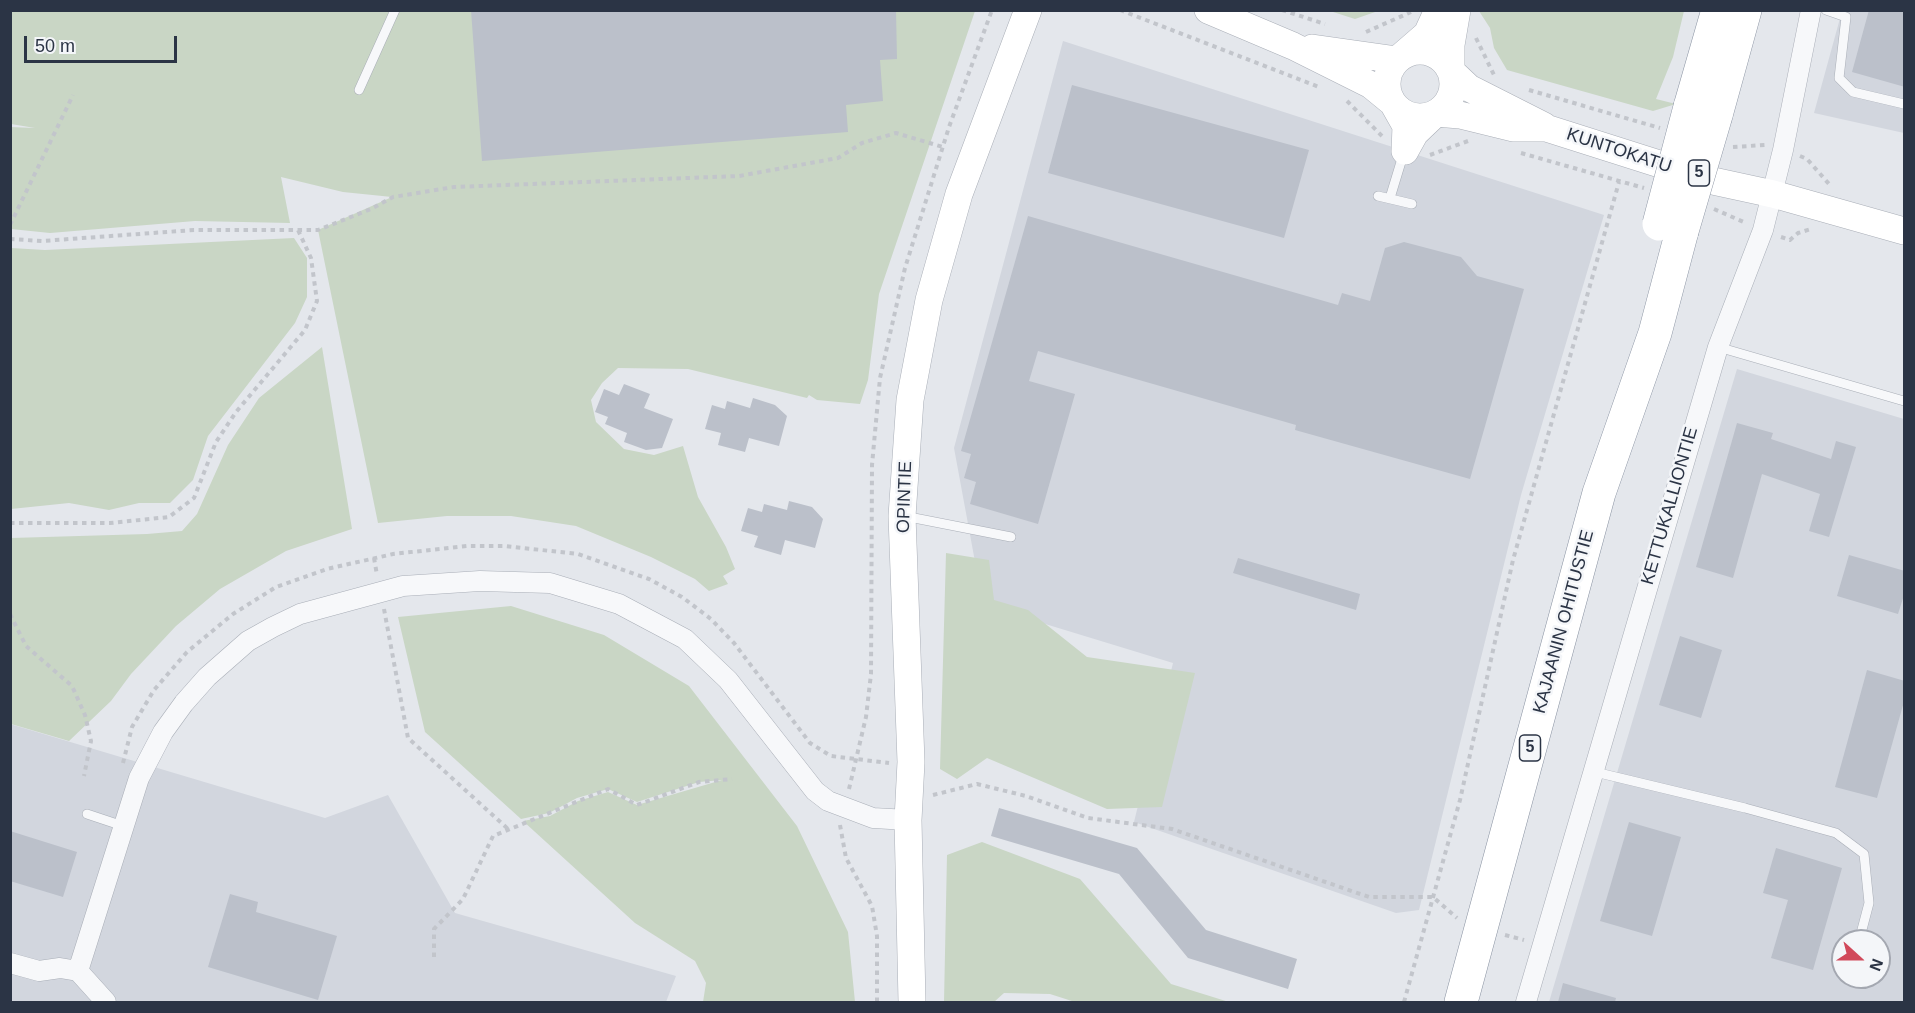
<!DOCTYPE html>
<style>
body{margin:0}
#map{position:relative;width:1915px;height:1013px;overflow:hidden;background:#e4e7ec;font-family:Arial,sans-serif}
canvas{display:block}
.frame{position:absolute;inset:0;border:12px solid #2b3445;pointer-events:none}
.north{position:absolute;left:1831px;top:929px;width:60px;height:60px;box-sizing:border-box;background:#f4f6f9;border:2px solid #a4a8b1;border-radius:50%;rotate:111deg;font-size:16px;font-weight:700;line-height:24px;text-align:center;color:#2b3445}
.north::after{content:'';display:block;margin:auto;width:21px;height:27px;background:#d1495b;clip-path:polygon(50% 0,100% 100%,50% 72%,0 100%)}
.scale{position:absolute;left:24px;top:36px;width:153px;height:27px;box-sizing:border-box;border:3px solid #2b3445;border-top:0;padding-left:8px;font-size:18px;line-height:21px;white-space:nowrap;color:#2b3445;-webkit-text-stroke:4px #f4f6f9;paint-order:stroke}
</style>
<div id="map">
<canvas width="1915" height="1013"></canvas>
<div class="frame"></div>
<div class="north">N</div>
<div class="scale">50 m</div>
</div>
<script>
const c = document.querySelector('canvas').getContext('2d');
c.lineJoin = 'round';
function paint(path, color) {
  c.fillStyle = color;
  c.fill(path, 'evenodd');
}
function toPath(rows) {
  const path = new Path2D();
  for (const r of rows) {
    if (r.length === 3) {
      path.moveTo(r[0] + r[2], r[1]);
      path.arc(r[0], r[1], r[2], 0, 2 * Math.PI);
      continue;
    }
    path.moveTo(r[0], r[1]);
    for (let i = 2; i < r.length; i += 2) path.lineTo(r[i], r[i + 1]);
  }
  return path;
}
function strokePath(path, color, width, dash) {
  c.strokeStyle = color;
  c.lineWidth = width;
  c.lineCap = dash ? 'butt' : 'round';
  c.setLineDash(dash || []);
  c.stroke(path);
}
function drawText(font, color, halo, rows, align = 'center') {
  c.font = font + ' Arial,sans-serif';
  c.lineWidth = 5;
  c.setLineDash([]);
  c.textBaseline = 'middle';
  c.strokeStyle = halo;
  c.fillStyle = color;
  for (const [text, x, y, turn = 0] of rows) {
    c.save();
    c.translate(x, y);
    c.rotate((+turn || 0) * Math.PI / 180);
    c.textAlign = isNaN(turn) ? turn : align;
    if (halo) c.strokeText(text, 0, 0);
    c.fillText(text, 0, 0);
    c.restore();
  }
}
const built = toPath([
 [1842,11,1904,11,1904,133,1814,113],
 [1063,41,1604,215,1521,495,1419,910,1396,913,1134,822,1173,663,983,605,954,448],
 [1737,369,1904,419,1904,1002,1549,1002],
 [1843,941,1879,941,1879,977,1843,977],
 [10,724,325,818,388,795,455,913,676,976,666,1002,11,1002]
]);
const green = toPath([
 [11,11,975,11,879,294,868,380,860,404,817,400,809,395,807,398,688,369,618,368,602,383,591,400,596,422,624,449,654,455,683,446,698,497,726,547,735,569,723,576,728,584,709,591,695,579,651,557,576,526,511,516,447,516,378,523,318,230,392,197,343,192,281,177,290,223,195,221,50,233,11,229,10,127,35,128,11,124],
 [1330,11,1378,11,1355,19],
 [1479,11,1684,11,1673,57,1656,99,1676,104,1653,111,1507,70,1494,48,1490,28],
 [294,238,307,258,307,297,295,323,208,436,193,480,170,503,139,503,109,510,69,503,11,509,11,248,45,250],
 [322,347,352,529,286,551,220,589,176,626,131,674,111,701,69,741,11,724,11,538,147,534,182,531,197,514,228,445,259,398],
 [946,553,989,560,994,600,1028,610,1087,657,1195,673,1162,807,1107,809,987,758,957,779,940,769],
 [511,606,604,635,689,686,797,826,848,932,855,1002,703,1002,706,983,695,961,635,923,523,821,550,816,578,801,608,792,637,805,722,780,699,782,637,802,608,789,577,798,549,813,521,819,425,732,398,617],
 [982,842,1080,879,1171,984,1229,1002,1075,1002,1050,994,1004,993,994,1002,944,1002,947,855]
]);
const building = toPath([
 [471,10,896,10,897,59,880,60,883,101,846,105,848,132,482,161],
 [1869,10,1905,10,1905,87,1852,72],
 [1072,85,1309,150,1284,238,1048,173],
 [1028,216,1338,305,1342,293,1370,301,1385,248,1404,242,1461,257,1477,276,1524,289,1470,479,1295,430,1296,425,1038,351,1029,381,1075,394,1038,524,970,504,976,482,964,478,971,454,961,451],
 [624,384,650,394,644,408,673,419,662,448,646,450,624,442,627,433,605,424,608,417,595,412,604,389,619,395],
 [753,398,775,405,787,416,779,446,749,438,745,452,718,445,721,433,705,429,712,405,725,409,727,401,750,408],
 [1737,423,1773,433,1771,439,1831,459,1836,441,1856,447,1829,537,1809,531,1820,494,1762,474,1733,578,1696,567],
 [789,501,812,507,823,519,815,548,785,540,781,555,754,547,758,536,741,531,748,508,762,512,764,504,787,510],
 [1849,555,1905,571,1905,592,1898,614,1837,596],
 [1238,558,1360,594,1356,610,1233,573],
 [1680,636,1722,650,1701,718,1659,705],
 [1867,670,1905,681,1905,698,1877,798,1835,787],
 [999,808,1137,848,1206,930,1297,959,1288,989,1188,958,1119,874,991,836],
 [1629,822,1681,837,1652,936,1600,921],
 [10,831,77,852,63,897,10,881],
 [1776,848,1842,868,1813,970,1771,958,1788,900,1763,893],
 [230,894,258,902,256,912,337,936,318,1000,208,967],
 [1563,983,1616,998,1615,1002,1558,1002]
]);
const path = toPath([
 [1120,10,1319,87],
 [1282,10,1325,24],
 [1366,32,1411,12],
 [1476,38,1494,75],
 [1529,90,1660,128],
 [1347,101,1382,136],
 [1733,147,1765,145],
 [1521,153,1644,188],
 [1430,155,1468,141],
 [1800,156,1807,159,1829,184],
 [1714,209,1746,223],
 [10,225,73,95],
 [1781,237,1790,240,1798,233,1811,229],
 [10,239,42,241,194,230,318,230,371,209,393,197,454,187,739,176,838,158,862,143,896,133,943,147],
 [10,523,110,523,169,517,194,498,216,442,236,412,305,330,317,301,311,258,298,230],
 [374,558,377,575],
 [384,609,408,738,508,829],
 [10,614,26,646,72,686,85,715,91,741,84,776],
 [123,763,132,727,154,690,187,652,233,614,276,587,327,569,393,554,467,546,505,546,578,554,649,579,682,597,711,619,734,643,810,743,831,756,889,763],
 [849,789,866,717,871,674,872,465,880,378,905,268,949,127,992,10],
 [933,795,977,784,1026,796,1088,818,1172,829,1369,897,1433,897,1457,918],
 [840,825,846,858,872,906,877,936,877,1002],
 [1505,935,1524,940],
 [434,957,434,929,463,899,493,836,608,789,637,805,699,782,732,779],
 [1404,1002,1460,800,1513,560,1619,182]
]);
const lane = toPath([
 [1826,10,1846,17,1839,78,1853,92,1904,104],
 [359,90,395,10],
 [1378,196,1412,204],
 [1390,198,1404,152],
 [1718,347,1904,401],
 [904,516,1011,537],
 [1595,772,1745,808,1836,833,1864,854,1869,903,1859,941],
 [87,814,123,826],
 [1850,978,1850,977]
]);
const street = toPath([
 [10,963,39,971,60,968,78,971,106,1002],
 [78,971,139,778,163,732,184,703,207,677,248,641,273,627,300,614,403,586,480,581,550,583,619,604,685,639,728,680,815,791,828,801,873,818,908,820],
 [1526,1002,1718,347,1763,230,1783,150,1811,10]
]);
const secondary = toPath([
 [1208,10,1293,46,1371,85,1393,103,1406,126,1405,151],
 [1457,10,1451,45,1451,71,1469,88,1544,126],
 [1312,48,1397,60,1427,34,1438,10],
 [1420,84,33],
 [1405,151,1415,133,1436,113,1460,115,1513,128,1546,128,1713,181,1773,194,1904,231],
 [912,1002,908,820,911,762,902,516,910,400,929,300,959,194,1028,10]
]);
const highway = toPath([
 [1690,107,1718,10],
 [1716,115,1745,10],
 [1461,1002,1599,493,1655,333,1682,231]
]);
const highwayBridge = toPath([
 [1659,224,1690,107],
 [1682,231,1716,115]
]);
const shields = [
 [1699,173,21],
 [1530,748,21]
];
const shieldNames = [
 ["5",1699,173],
 ["5",1530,748]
];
const streetNames = [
 ["KUNTOKATU",1619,151,18],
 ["OPINTIE",905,497,-88],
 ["KETTUKALLIONTIE",1670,506,-74],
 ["KAJAANIN OHITUSTIE",1564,622,-75]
];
paint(built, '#d2d6de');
paint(green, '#c9d6c5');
paint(building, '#bbc0ca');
strokePath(lane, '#a9aeb7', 10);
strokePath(street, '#a9aeb7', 21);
strokePath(secondary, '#a9aeb7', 28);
strokePath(highway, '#8b94a3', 34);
strokePath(path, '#c2c5cb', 4, [4.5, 4.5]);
strokePath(lane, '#f7f8fa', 9);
strokePath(street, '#f7f8fa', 20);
strokePath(secondary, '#fff', 27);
strokePath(highway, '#fff', 33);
strokePath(highwayBridge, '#8b94a3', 34, []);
strokePath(highwayBridge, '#fff', 33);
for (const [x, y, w] of shields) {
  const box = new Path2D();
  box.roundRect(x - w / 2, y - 13, w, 26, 4.5);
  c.fillStyle = '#f4f6f9';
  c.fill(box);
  strokePath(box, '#2b3445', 1.5);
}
drawText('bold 16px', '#2b3445', null, shieldNames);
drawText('18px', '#2b3445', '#f4f6f9', streetNames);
</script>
